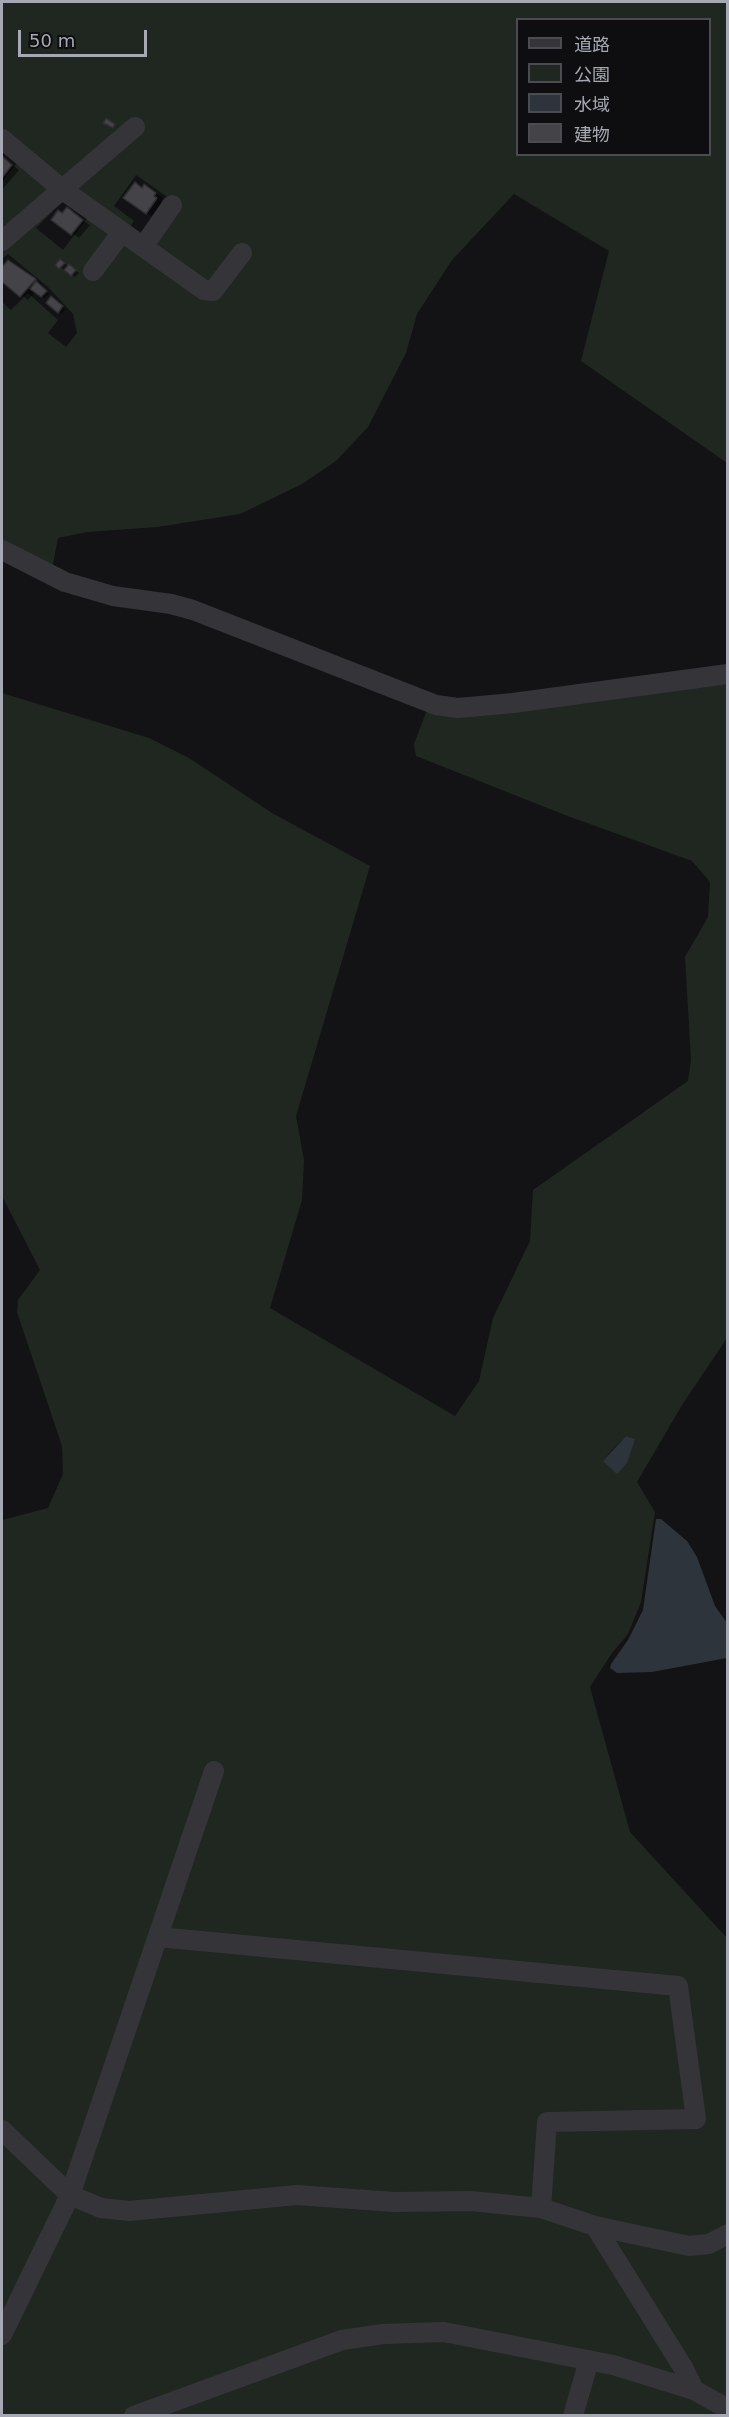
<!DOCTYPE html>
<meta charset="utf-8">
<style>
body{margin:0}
#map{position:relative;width:729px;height:2417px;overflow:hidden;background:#131315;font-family:"DejaVu Sans","Noto Sans JP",sans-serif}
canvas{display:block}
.frame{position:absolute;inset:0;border:3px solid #a6a9b4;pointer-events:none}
.legend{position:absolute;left:516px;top:18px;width:195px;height:138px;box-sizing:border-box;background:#0e0e10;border:2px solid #4b4c52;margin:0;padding:8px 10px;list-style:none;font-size:18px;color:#a6a9b4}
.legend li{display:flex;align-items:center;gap:12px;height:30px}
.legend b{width:30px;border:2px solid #4b4c52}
.scale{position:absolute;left:18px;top:30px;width:129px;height:27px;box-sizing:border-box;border:3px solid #a6a9b4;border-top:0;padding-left:8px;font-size:18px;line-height:21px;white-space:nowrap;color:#a6a9b4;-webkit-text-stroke:4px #0e0e10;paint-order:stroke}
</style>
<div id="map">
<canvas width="729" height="2417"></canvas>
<div class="frame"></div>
<ul class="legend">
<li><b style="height:8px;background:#353539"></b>道路</li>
<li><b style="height:16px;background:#202721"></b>公園</li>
<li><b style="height:16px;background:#2e343c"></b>水域</li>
<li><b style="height:16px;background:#434348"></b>建物</li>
</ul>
<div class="scale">50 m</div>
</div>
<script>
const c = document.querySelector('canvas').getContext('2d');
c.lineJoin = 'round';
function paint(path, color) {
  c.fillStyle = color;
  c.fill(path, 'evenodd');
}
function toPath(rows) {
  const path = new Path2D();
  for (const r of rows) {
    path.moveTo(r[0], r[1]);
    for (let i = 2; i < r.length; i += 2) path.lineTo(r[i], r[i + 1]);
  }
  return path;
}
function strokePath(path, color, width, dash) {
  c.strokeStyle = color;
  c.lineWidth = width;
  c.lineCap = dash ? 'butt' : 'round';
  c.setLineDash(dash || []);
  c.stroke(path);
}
const green = toPath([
 [2,2,727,2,727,463,581,361,609,251,514,194,452,260,417,314,406,353,368,427,336,461,302,484,240,514,157,527,87,532,58,538,52,569,2,545,2,302,11,310,28,293,58,320,48,333,66,347,77,333,73,314,48,287,8,254,2,259,2,250,55,204,58,206,36,228,63,250,88,217,120,241,149,243,173,201,136,175,114,206,134,221,129,229,58,180,2,133],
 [518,20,710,20,710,154,518,154],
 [19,161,52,187,2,233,2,181],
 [727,679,727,1338,682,1405,637,1482,655,1512,641,1602,628,1634,612,1653,590,1687,630,1832,727,1938,727,2415,2,2415,2,1520,48,1508,63,1474,62,1446,17,1312,18,1300,40,1270,2,1196,2,693,149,738,189,758,272,813,370,866,296,1116,304,1160,302,1200,270,1308,455,1416,479,1381,493,1318,530,1241,533,1190,688,1081,691,1060,685,957,708,917,710,882,692,861,565,815,416,756,414,744,427,710],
 [626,1436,635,1440,603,1461,612,1450]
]);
const water = toPath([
 [626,1436,635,1439,627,1463,617,1474,603,1461],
 [656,1519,661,1519,687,1541,697,1557,715,1606,727,1623,727,1658,652,1672,617,1673,610,1668,611,1664,628,1640,643,1610]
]);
const shadow = toPath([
 [2,157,19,170,2,190],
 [152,190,163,198,161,202,163,204,154,217,146,213],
 [67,209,90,225,79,238,53,219],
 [8,262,42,284,40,286,49,293,45,298,36,291,28,300,2,280,2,270],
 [64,263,79,273,75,277,57,265],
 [55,300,65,309,62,314,58,312]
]);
const building = toPath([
 [106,118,115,124,113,128,103,123,106,118],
 [2,156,12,165,2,178,2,156],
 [135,182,142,188,144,184,156,193,154,196,157,198,146,214,123,198,135,182],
 [67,207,83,220,71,235,51,220,58,210,62,213,67,207],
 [60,259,65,263,59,269,55,265,60,259],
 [8,260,36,279,20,297,2,282,2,267,8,260],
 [69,264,76,270,71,276,64,270,69,264],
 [36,281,47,291,41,297,30,289,36,281],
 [51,296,63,306,58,313,46,303,51,296]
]);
const minor = toPath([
 [2,139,63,190,204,290,213,291,242,253],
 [2,241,135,127],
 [143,247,172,205],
 [93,271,122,232],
 [2,550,65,582,113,596,171,604,193,610,436,705,458,708,513,703,728,674],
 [158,1937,678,1986,696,2119,547,2122,541,2208],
 [2,2130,70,2195,101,2208,129,2211,297,2195,395,2202,471,2201,541,2208,595,2226,689,2246,709,2244,728,2234],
 [595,2226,684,2369,694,2390],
 [2,2335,70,2195,214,1771],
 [134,2416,342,2340,383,2334,444,2332,613,2365,694,2390,728,2409],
 [573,2416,589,2360]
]);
paint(green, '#202721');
paint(water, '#2e343c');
paint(shadow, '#0007');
paint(building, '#434348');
strokePath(building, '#2e2d31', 1.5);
strokePath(minor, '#353539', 20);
</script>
